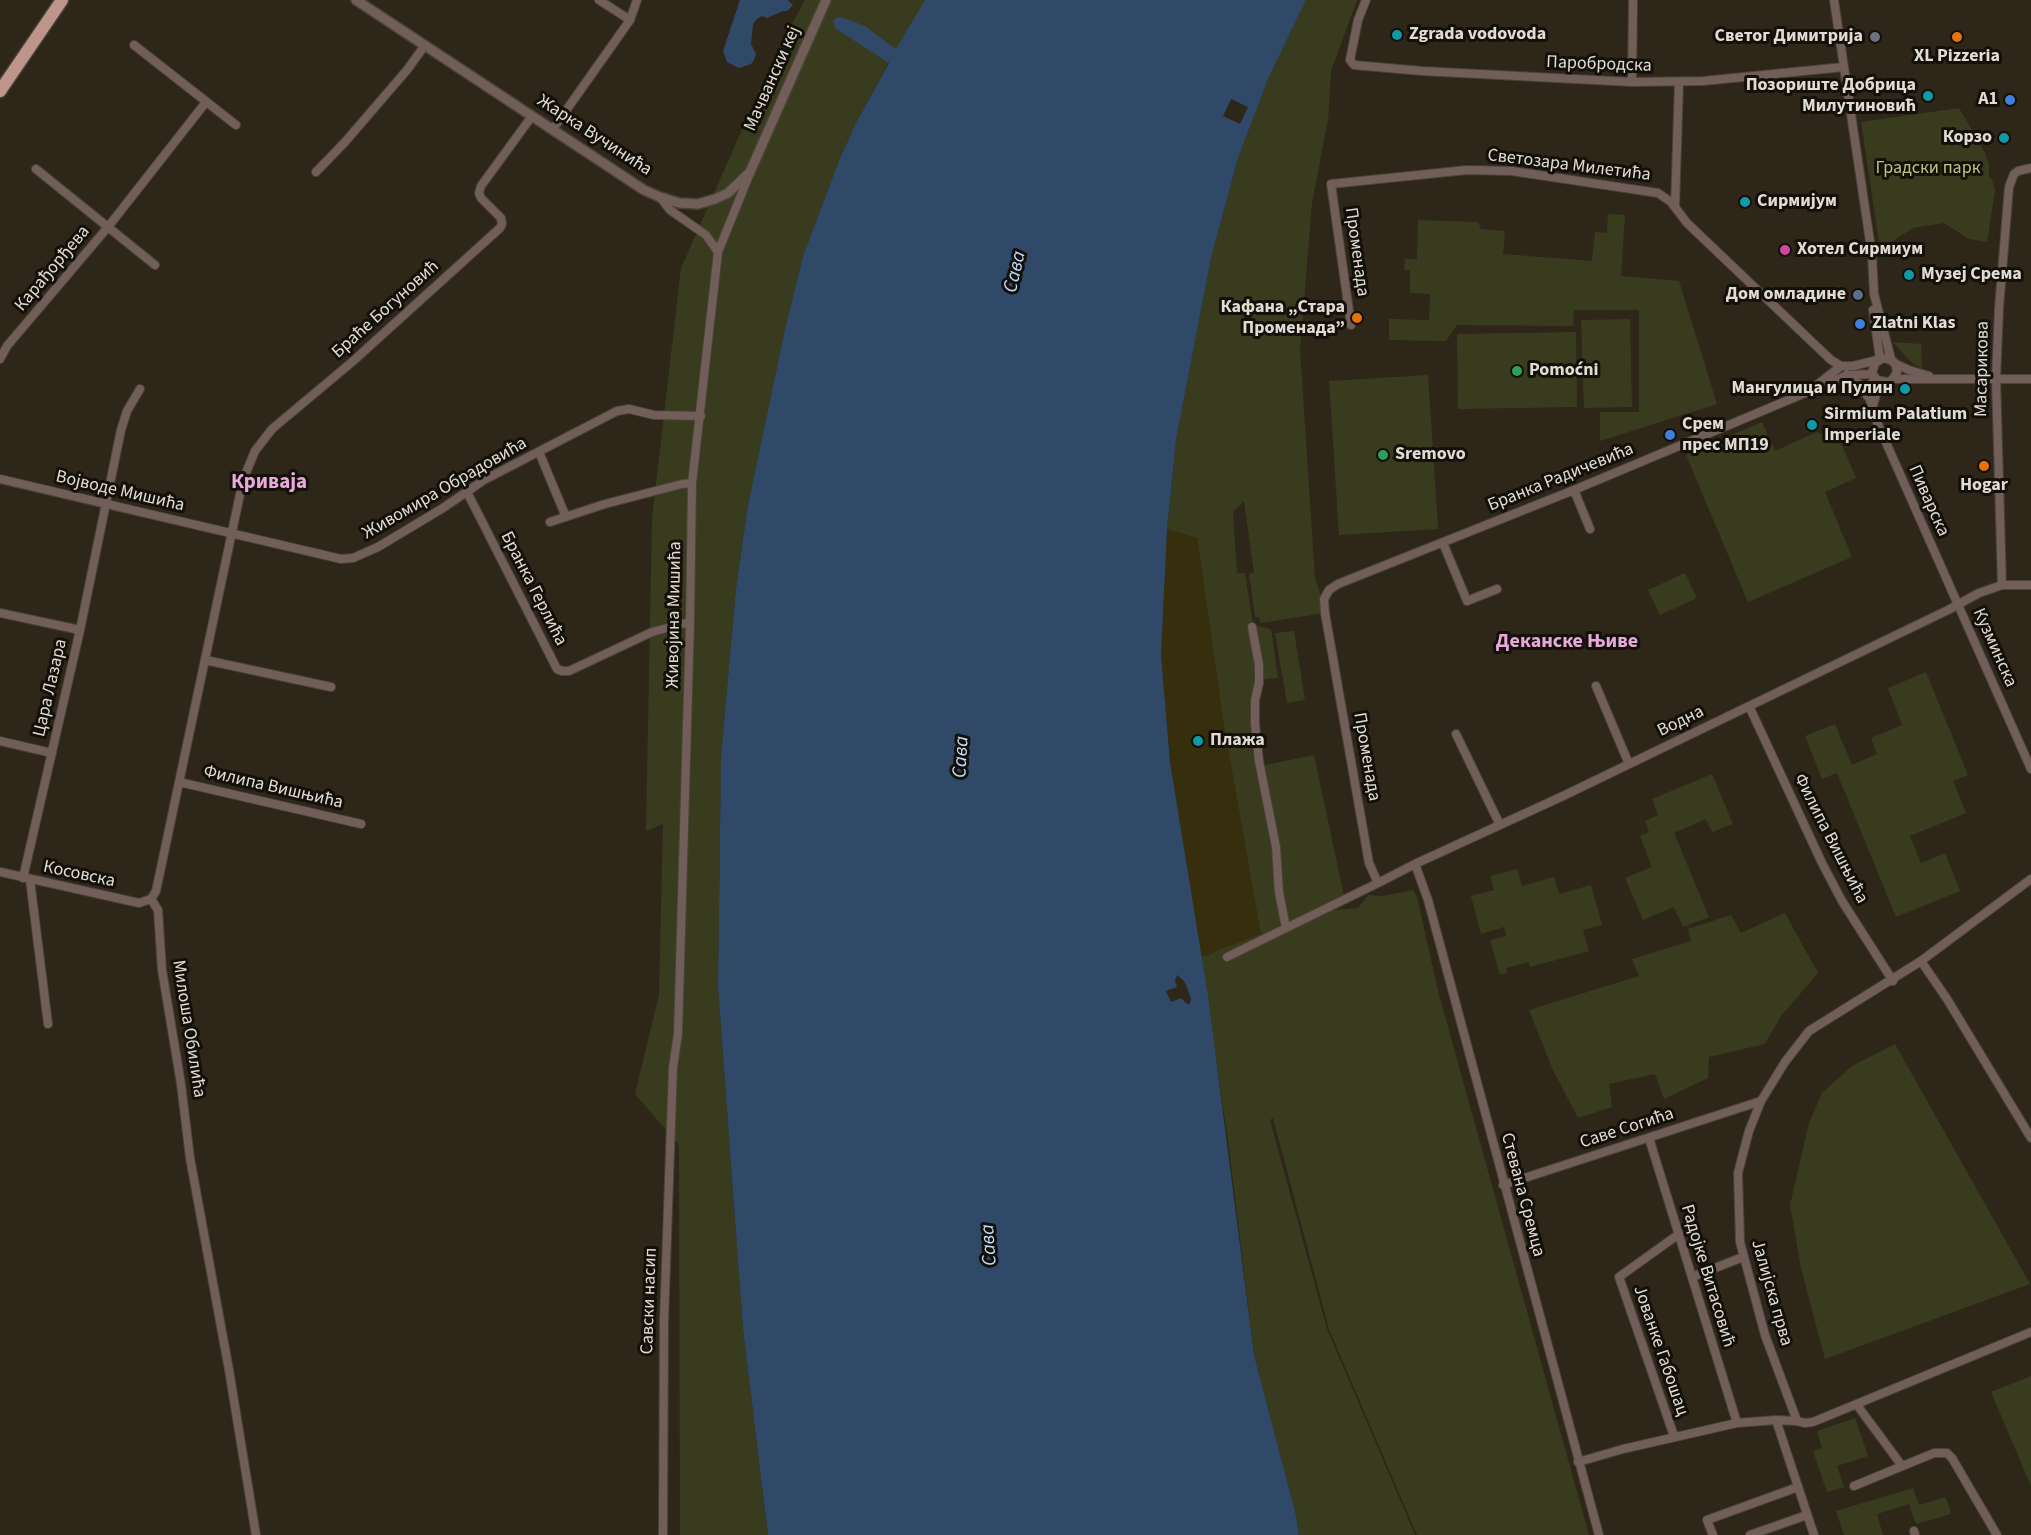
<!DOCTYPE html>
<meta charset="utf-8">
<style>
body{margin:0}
canvas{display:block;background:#2e2618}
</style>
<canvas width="2031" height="1535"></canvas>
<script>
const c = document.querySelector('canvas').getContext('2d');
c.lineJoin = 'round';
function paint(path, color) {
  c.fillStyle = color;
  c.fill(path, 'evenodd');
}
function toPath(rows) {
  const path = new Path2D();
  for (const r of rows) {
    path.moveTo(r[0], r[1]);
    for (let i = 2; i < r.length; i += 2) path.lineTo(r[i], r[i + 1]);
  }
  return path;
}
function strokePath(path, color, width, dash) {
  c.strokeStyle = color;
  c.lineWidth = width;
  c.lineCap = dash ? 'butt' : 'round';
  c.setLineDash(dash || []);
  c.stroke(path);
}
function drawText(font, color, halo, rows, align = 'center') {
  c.font = font + ' "Source Sans 3",sans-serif';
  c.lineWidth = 6;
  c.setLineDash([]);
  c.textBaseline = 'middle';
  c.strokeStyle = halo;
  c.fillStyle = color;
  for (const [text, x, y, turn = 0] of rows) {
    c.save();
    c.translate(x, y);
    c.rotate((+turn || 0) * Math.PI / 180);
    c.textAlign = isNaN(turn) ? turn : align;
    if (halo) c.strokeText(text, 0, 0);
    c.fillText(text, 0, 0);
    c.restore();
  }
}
const green = toPath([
 [805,0,925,0,897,50,865,26,836,29,889,62,857,121,840,158,803,256,785,329,748,505,736,588,721,756,718,986,743,1329,768,1535,680,1535,679,1145,635,1094,659,995,663,824,646,831,652,519,681,268,774,57],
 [1306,0,1357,0,1331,71,1328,120,1312,203,1300,349,1315,579,1326,608,1325,613,1260,623,1259,617,1255,617,1249,574,1254,573,1244,501,1233,512,1237,573,1245,573,1253,625,1271,629,1278,678,1265,679,1253,706,1261,766,1314,755,1344,896,1313,912,1358,908,1368,895,1383,896,1413,890,1417,897,1438,991,1589,1535,1417,1535,1329,1329,1273,1118,1270,1120,1327,1329,1415,1535,1299,1535,1296,1515,1254,1355,1229,1148,1201,957,1214,953,1223,719,1197,538,1167,529,1176,440,1211,258,1238,158,1268,79],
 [1959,108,1985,153,1989,164,1989,176,1993,182,1995,190,1987,242,1969,239,1944,223,1913,228,1880,249,1861,122],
 [1608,214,1625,215,1621,276,1679,281,1717,404,1600,441,1600,412,1639,412,1639,310,1574,310,1573,326,1457,325,1446,341,1389,340,1389,319,1429,320,1430,294,1410,293,1410,270,1404,270,1405,259,1417,259,1418,220,1478,222,1481,229,1505,231,1503,254,1592,261,1595,232,1607,233],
 [1630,319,1632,407,1584,408,1581,320],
 [1576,332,1577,407,1458,409,1457,334],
 [1893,342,1921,344,1922,369,1910,361],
 [1428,375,1438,529,1339,535,1329,381],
 [1762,422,1775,451,1817,432,1825,437,1832,444,1840,441,1856,478,1825,492,1852,557,1748,602,1686,455],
 [1685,573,1697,598,1660,615,1648,590],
 [1294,631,1305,700,1287,703,1275,633],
 [1926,672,1968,775,1953,781,1966,813,1910,836,1921,863,1945,853,1960,891,1896,917,1837,773,1822,779,1805,736,1835,724,1852,765,1877,754,1871,738,1902,725,1888,688],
 [1712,774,1733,824,1712,832,1706,819,1674,833,1709,917,1683,927,1674,907,1643,920,1625,878,1652,867,1640,836,1649,832,1645,821,1658,815,1652,799],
 [1517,869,1522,886,1554,877,1559,894,1591,885,1602,925,1583,930,1589,951,1530,967,1529,962,1506,968,1507,973,1500,975,1490,940,1506,936,1504,927,1481,934,1471,896,1494,890,1490,876],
 [1785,913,1818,973,1781,1016,1765,1044,1709,1057,1708,1078,1664,1099,1655,1074,1609,1084,1612,1107,1578,1118,1552,1068,1529,1010,1639,976,1632,959,1691,941,1688,929,1731,915,1741,933],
 [1895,1044,2030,1284,1825,1359,1801,1268,1790,1205,1809,1123,1822,1093,1852,1066],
 [2031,1376,2031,1486,1991,1392],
 [1855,1418,1868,1456,1837,1466,1844,1487,1827,1492,1813,1451,1822,1448,1817,1431],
 [1913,1488,1919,1505,1946,1497,1951,1514,1916,1524,1909,1504,1877,1514,1883,1535,1844,1535,1836,1511]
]);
const sand = toPath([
 [1167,529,1197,538,1223,719,1261,934,1201,957,1170,762,1161,657]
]);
const water = toPath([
 [740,0,788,0,793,5,787,11,783,11,767,18,762,16,757,19,753,24,751,44,756,54,754,60,751,64,739,68,727,62,723,51],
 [925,0,1306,0,1268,79,1238,158,1211,258,1176,440,1167,529,1161,656,1170,762,1208,996,1254,1355,1296,1515,1299,1535,768,1535,743,1329,718,986,721,756,736,588,748,505,785,329,803,256,840,158,857,121,889,63,836,29,833,21,836,18,841,17,865,26,896,49]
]);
const pier = toPath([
 [1231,99,1248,107,1240,124,1223,116],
 [1177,975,1183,980,1186,985,1191,999,1190,1004,1187,1004,1181,998,1171,1002,1166,991,1177,987,1175,981]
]);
const minor = toPath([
 [599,0,630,20],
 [1366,0,1358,20,1350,60,1354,65,1422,71,1632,82,1703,81,1844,67],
 [1834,0,1872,255,1874,294,1891,359],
 [134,45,236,125],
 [1632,82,1633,0],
 [553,129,630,20,637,0],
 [36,169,155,265],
 [316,172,345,142,407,70,425,45],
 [660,197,670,210,706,235,718,252],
 [1675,207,1679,82],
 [1873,310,1880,359],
 [1351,325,1331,184,1467,170,1512,171,1658,193,1671,202,1687,223,1831,360,1841,366,1853,366,1877,360],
 [0,359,7,346,108,227,206,102],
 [1894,363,1909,370,1929,376],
 [1847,374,1863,387,1867,396],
 [1873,374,1848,375,1574,490,1338,584,1329,590,1324,599,1325,613,1369,863,1378,883,1415,864,1563,796,1948,610,1979,593,2002,585,2031,585],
 [1875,378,1870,386,1868,393,1876,420,2031,769],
 [1893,379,2031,379],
 [1817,385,1841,366],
 [1873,405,1878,388,1893,379,1897,372,1896,366,1893,361,1883,358,1875,363,1872,373,1877,380,1886,382],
 [539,452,566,517],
 [0,479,341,559,353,558,378,547,443,508,484,480,617,411,629,409,654,415,701,416],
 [1574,490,1590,529],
 [467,492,557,669,562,671,569,671,652,632,690,622],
 [550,522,605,504,682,484,692,483],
 [1443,543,1467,601,1497,589],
 [2002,585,1996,379,1999,308,2009,187,2014,174,2018,171,2031,168],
 [0,613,80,630],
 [1252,627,1259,665,1259,683,1255,700,1255,724,1259,761,1276,847,1279,892,1286,928],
 [205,660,331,687],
 [1596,686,1629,764],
 [1749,706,1822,863,1842,901,1893,981],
 [1456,734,1500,825],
 [0,741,52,753],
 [179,782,361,824],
 [1415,864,1428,900,1599,1535],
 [0,872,139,903,151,899],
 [23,878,80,630,121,430,127,411,140,389],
 [30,880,48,1024],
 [151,899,156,891,243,480,255,451,272,429,352,362,500,228,502,224,501,218,481,198,479,193,481,186,532,116],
 [151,899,158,910,162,970,181,1084,190,1158,229,1370,256,1535],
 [1227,957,1378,883],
 [1921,961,1947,999,2031,1138],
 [1649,1138,1737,1423],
 [1503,1185,1761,1101],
 [1692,1277,1743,1257],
 [1857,1405,1902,1466],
 [1776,1420,1814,1535],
 [1797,1421,1765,1335,1740,1242,1738,1173,1749,1131,1761,1101,1785,1062,1809,1031,1921,961,2031,879],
 [1674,1436,1619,1277,1679,1234],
 [1578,1462,1623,1449,1737,1423,1776,1420,1797,1421,1805,1423,1813,1422,2031,1332],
 [1854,1486,1934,1453,1947,1453,1952,1458,1997,1535],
 [1914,1531,1915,1535],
 [663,1535,664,1321,673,1067,678,1034,690,622,692,483,718,252,750,173],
 [1713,1535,1707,1520,1798,1487],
 [1750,1535,1807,1515]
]);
const tertiary = toPath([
 [356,0,644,190,660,197,679,203,698,204,715,199,728,193,750,172,826,0]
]);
const primary = toPath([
 [0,91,62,0]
]);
const markers = [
 [1397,35,6,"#0f9aa8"],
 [1875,37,6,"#6b7280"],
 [1957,37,6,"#e8710a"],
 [1928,96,6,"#0f9aa8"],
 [2010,100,6,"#3f7fe0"],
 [2004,138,6,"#0f9aa8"],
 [1745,202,6,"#0f9aa8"],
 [1785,250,6,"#d1479c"],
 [1909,275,6,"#0f9aa8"],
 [1858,295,6,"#5c6f8a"],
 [1357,318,6,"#e8710a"],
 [1860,324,6,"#3f7fe0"],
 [1517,371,6,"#2e9e5b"],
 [1905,389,6,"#0f9aa8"],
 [1812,425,6,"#0f9aa8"],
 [1670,435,6,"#3f7fe0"],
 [1383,455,6,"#2e9e5b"],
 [1984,466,6,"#e8710a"],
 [1198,741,6,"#0f9aa8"]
];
const poiNames = [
 ["Zgrada vodovoda",1409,35],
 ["Светог Димитрија",1863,37,"right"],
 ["XL Pizzeria",1957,57,"center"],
 ["Позориште Добрица",1916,86,"right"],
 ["Милутиновић",1916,107,"right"],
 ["A1",1998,100,"right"],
 ["Корзо",1992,138,"right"],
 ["Сирмијум",1757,202],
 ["Хотел Сирмиум",1797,250],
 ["Музеј Срема",1921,275],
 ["Дом омладине",1846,295,"right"],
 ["Кафана „Стара",1345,308,"right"],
 ["Променада”",1345,329,"right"],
 ["Zlatni Klas",1872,324],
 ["Pomoćni",1529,371],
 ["Мангулица и Пулин",1893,389,"right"],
 ["Sirmium Palatium",1824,415],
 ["Imperiale",1824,436],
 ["Срем",1682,425],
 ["прес МП19",1682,446],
 ["Sremovo",1395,455],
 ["Hogar",1984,486,"center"],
 ["Плажа",1210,741]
];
const streetNames = [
 ["Паробродска",1599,65,2],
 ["Мачвански кеј",773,79,-66],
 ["Жарка Вучинића",594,136,33],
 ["Светозара Милетића",1569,166,7],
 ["Променада",1356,252,82],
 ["Карађорђева",53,269,-50],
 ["Браће Богуновић",386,310,-42],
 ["Масарикова",1983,369,-89],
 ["Бранка Радичевића",1561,478,-22],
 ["Живомира Обрадовића",445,489,-30],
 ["Војводе Мишића",120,492,13],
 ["Пиварска",1928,501,66],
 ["Бранка Герлића",533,589,63],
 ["Живојина Мишића",675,615,-89],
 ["Кузминска",1994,648,66],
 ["Цара Лазара",51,688,-77],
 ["Водна",1681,722,-26],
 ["Променада",1366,757,80],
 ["Филипа Вишњића",273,788,13],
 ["Филипа Вишњића",1830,839,63],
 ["Косовска",79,875,12],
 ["Милоша Обилића",188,1029,81],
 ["Саве Согића",1627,1129,-18],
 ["Стевана Сремца",1522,1195,75],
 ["Радојке Витасовић",1707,1276,73],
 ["Јалијска прва",1771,1293,74],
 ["Савски насип",650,1301,-88],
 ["Јованке Габошац",1660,1351,71]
];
const parkNames = [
 ["Градски парк",1928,169]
];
const waterNames = [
 ["Сава",1016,272,-77],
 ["Сава",962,757,-87],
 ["Сава",990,1245,-94]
];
const neighbourhoodNames = [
 ["Деканске Њиве",1567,643]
];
const quarterNames = [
 ["Криваја",269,483]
];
paint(green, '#393b1e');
paint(sand, '#362e0d');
paint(water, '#304968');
paint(pier, '#2e2618');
strokePath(minor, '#4b4336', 10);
strokePath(tertiary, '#4b4336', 12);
strokePath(primary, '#4b4336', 15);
strokePath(minor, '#725e59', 8);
strokePath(tertiary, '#725e59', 9);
strokePath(primary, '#be958a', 12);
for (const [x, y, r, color] of markers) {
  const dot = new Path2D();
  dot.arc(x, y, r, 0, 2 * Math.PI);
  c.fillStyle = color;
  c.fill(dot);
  strokePath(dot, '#130f09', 2);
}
drawText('bold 18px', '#e1dcd3', '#130f09', poiNames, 'left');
drawText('18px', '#e1dcd3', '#130f09', streetNames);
drawText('18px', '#bec57f', '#130f09', parkNames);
drawText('italic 20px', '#c2dcfe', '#130f09', waterNames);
drawText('bold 20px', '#e8a8db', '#130f09', neighbourhoodNames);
drawText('bold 21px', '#e8a8db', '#130f09', quarterNames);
</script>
